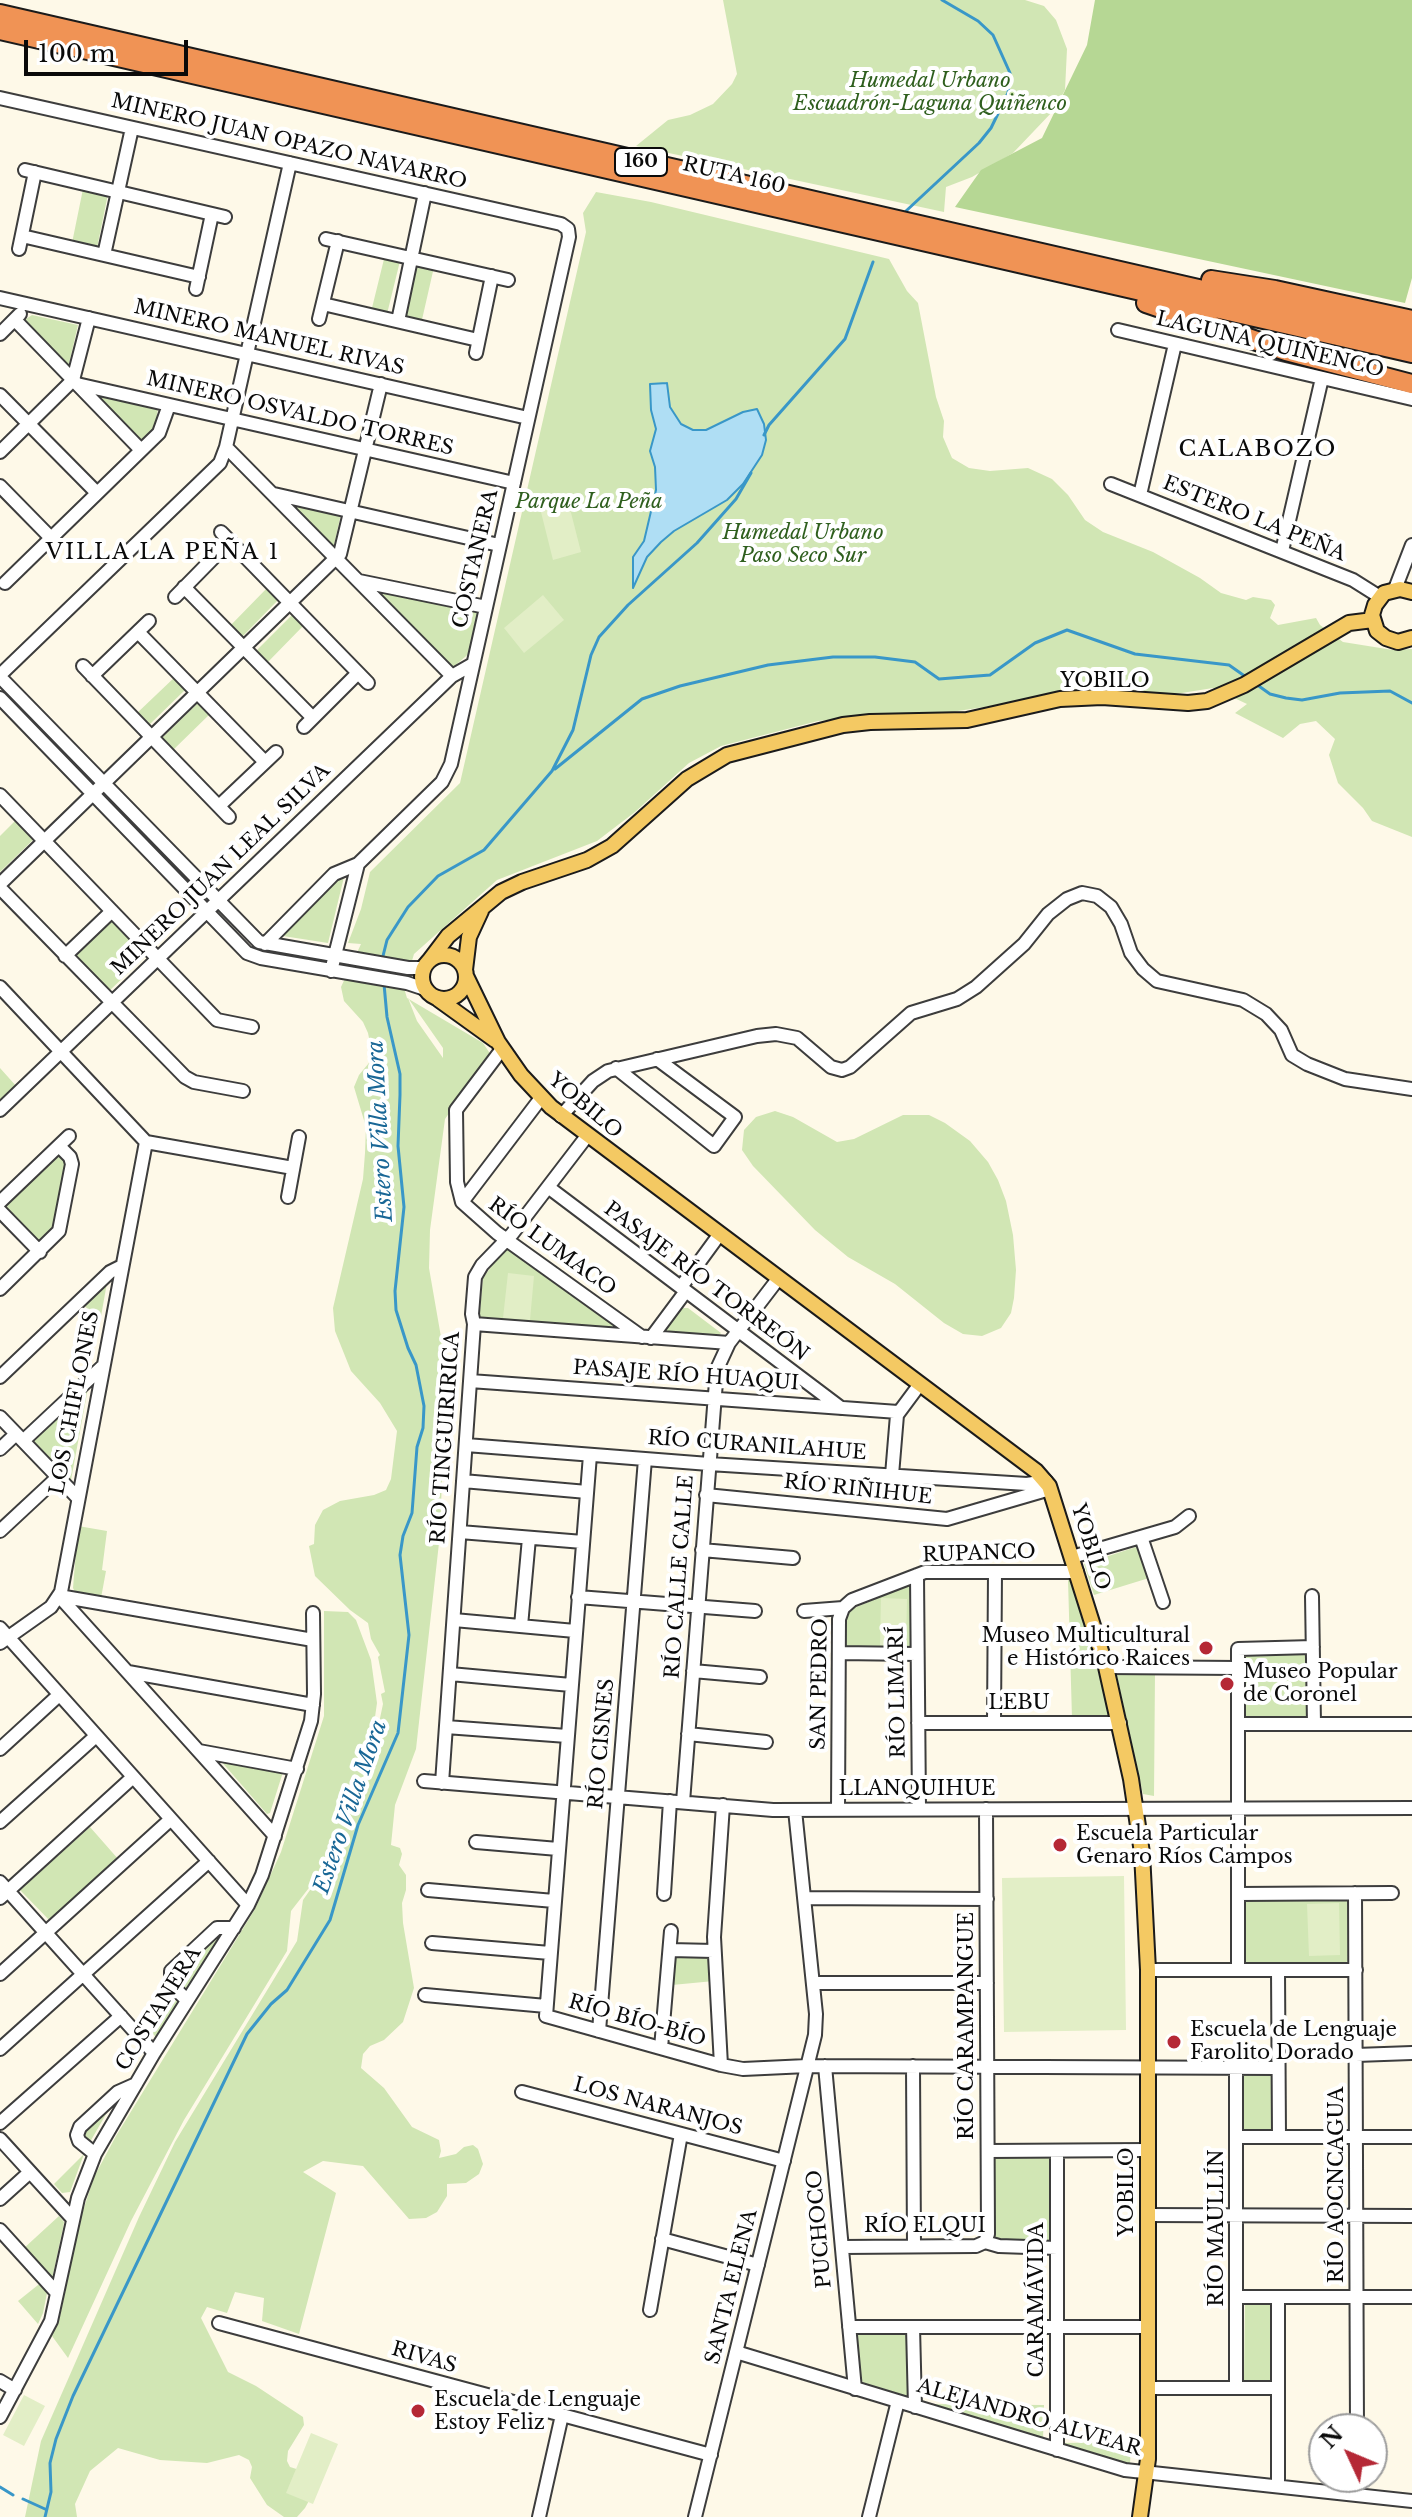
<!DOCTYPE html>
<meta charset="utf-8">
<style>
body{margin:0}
#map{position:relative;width:1412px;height:2517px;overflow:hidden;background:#fef9e8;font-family:"Libre Baskerville",serif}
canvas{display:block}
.north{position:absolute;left:1308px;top:2413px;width:80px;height:80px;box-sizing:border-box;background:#fff;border:2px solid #9d9d9d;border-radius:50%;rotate:314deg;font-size:22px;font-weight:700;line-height:32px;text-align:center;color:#0a0a0a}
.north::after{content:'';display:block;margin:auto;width:28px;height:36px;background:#b52836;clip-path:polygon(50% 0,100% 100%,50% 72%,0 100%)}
.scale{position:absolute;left:24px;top:40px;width:164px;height:36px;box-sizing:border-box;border:4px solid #0a0a0a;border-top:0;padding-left:10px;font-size:24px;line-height:28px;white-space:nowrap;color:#0a0a0a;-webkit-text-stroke:6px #fff;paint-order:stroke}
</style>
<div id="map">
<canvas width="1412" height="2517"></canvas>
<div class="north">N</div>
<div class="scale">100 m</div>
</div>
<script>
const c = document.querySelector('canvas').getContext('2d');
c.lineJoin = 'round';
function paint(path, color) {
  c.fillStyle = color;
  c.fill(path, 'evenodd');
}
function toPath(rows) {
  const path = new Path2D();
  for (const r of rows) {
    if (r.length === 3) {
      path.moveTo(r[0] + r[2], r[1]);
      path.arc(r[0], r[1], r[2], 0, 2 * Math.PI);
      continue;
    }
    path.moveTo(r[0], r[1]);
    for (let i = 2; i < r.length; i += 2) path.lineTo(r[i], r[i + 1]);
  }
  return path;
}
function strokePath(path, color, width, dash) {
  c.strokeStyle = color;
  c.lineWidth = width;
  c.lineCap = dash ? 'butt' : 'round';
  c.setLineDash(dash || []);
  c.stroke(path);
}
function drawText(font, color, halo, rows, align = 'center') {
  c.font = font + ' "Libre Baskerville",serif';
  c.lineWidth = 8;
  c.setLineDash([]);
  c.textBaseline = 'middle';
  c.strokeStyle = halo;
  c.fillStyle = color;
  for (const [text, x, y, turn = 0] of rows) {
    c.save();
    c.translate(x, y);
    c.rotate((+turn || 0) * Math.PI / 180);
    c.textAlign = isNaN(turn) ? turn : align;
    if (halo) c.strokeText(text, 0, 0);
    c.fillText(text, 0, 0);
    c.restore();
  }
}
const green = toPath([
 [723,0,1025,0,1044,6,1056,20,1067,49,1065,90,1054,110,1013,153,972,177,946,187,944,212,636,146,668,120,690,115,713,104,732,84,737,74],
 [83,189,108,194,97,248,72,243],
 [596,192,651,202,889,259,907,291,918,303,936,397,944,421,943,437,952,458,969,468,990,471,1028,468,1052,479,1068,495,1085,520,1103,532,1153,552,1200,578,1221,593,1246,600,1253,597,1271,600,1275,605,1270,618,1278,625,1316,618,1320,625,1343,642,1393,650,1412,649,1412,837,1372,821,1363,808,1338,783,1329,755,1335,739,1316,721,1300,724,1283,738,1235,713,1247,704,1213,688,1163,696,1126,688,1076,688,991,706,911,718,870,716,818,721,721,746,689,763,635,812,597,841,497,880,414,954,404,988,407,998,483,1043,489,1052,489,1056,445,1119,430,1230,429,1268,441,1337,445,1395,440,1534,416,1749,395,1805,391,1845,400,1848,402,1854,399,1865,406,1875,406,1890,402,1903,403,1923,414,1988,403,2022,384,2040,370,2046,363,2054,361,2068,384,2088,412,2127,439,2140,441,2151,439,2158,456,2154,464,2147,473,2145,478,2149,483,2164,479,2174,466,2183,447,2184,447,2196,437,2212,426,2218,409,2219,363,2166,323,2161,303,2172,336,2193,299,2334,262,2321,264,2298,235,2292,227,2313,207,2307,201,2318,228,2372,256,2386,303,2417,304,2425,288,2451,287,2461,290,2467,303,2471,317,2486,305,2508,297,2517,284,2517,267,2505,250,2478,252,2467,249,2460,239,2455,207,2463,160,2460,118,2448,90,2471,75,2504,77,2517,25,2517,41,2441,139,2217,175,2142,297,1941,303,1900,336,1853,291,1911,287,1951,184,2120,131,2221,68,2358,52,2336,60,2316,81,2217,94,2177,116,2136,255,1909,281,1852,324,1716,324,1611,348,1612,356,1620,371,1660,377,1703,371,1745,355,1815,362,1803,383,1704,381,1694,385,1692,378,1657,380,1655,371,1639,368,1623,350,1610,315,1576,309,1546,314,1544,315,1525,323,1510,340,1501,374,1495,386,1490,391,1479,397,1431,380,1403,351,1371,335,1331,333,1308,363,1179,365,1153,366,1127,354,1087,359,1075,373,1058,368,1033,363,1022,344,1001,341,987,361,944,348,943,361,909,370,872,460,783,586,232,583,213],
 [408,998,443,1048,443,1058,417,1021],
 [385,255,400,261,387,314,371,312],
 [417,265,434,267,421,324,406,318],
 [32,315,78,325,68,368,23,321],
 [90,392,158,406,156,426,141,443],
 [291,501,341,514,334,545,330,549,288,508],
 [269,586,279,599,241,638,228,628],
 [373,589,479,611,472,651,451,669],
 [294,613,306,623,266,664,256,651],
 [177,675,187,688,148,726,135,715],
 [200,701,213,711,171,752,161,739],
 [18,818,36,837,0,872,0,836],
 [344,877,328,943,283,936,335,879],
 [114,919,148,954,108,992,75,957],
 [0,1068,17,1087,0,1103],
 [775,1111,793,1117,837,1142,854,1139,903,1115,929,1115,945,1123,970,1141,988,1162,998,1180,1006,1201,1013,1235,1016,1270,1014,1298,1011,1313,1001,1328,982,1336,963,1334,944,1323,895,1284,848,1257,815,1230,753,1166,742,1150,744,1130,756,1117],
 [62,1153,67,1159,57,1228,40,1242,3,1207,55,1154],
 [506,1246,620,1330,479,1321,483,1278],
 [108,1277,100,1322,82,1303],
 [680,1308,688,1308,721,1333,715,1340,668,1337,662,1331],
 [88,1388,71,1480,33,1441],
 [78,1526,107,1531,102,1570,106,1571,101,1598,76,1594,73,1588],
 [1139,1546,1149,1578,1094,1595,1084,1564],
 [1068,1580,1074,1582,1111,1719,1072,1718],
 [908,1585,911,1585,911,1649,846,1648,844,1644,845,1612],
 [1247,1652,1301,1652,1309,1658,1310,1714,1304,1719,1248,1719,1241,1713,1241,1657],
 [1116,1672,1155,1673,1154,1796,1143,1794],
 [220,1760,283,1772,270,1813,267,1814],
 [90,1827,119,1860,51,1922,20,1890],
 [1249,1899,1348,1899,1352,1902,1351,1958,1345,1963,1244,1962,1241,1959,1243,1903],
 [218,1930,222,1933,185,1992,174,1983,176,1969],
 [672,1955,711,1956,714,1981,672,1985],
 [178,1999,181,2002,161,2035,156,2037,147,2028],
 [1246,2072,1269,2073,1274,2077,1275,2129,1271,2134,1245,2133,1241,2129,1241,2078],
 [113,2102,90,2142,85,2141,82,2132],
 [84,2154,70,2192,62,2193,54,2184],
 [1054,2155,1054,2244,994,2243,993,2156],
 [59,2216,64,2222,63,2228,52,2279,23,2249],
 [43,2281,48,2288,43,2313,38,2324,18,2301],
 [1245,2303,1273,2303,1271,2380,1244,2380],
 [855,2332,908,2333,909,2398,865,2386,861,2379],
 [927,2404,1044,2405,1043,2440],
 [1131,2442,1130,2465,1062,2443]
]);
const forest = toPath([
 [1095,0,1412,0,1412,278,1405,303,955,207,981,170,1042,138,1087,45]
]);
const pitch = toPath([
 [568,501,581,552,553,560,540,508],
 [543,595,564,620,524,653,504,628],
 [508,1273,534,1276,530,1320,503,1318],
 [881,1598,907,1599,906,1646,880,1645],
 [1124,1876,1126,2030,1004,2032,1002,1878],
 [1339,1903,1340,1955,1309,1956,1307,1904],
 [24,2395,45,2406,24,2446,3,2435],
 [311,2433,338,2444,313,2504,286,2493]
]);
const water = toPath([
 [667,383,670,407,681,424,693,430,706,430,743,412,757,409,764,424,766,440,762,455,743,484,727,500,674,531,661,542,647,557,633,588,633,557,644,541,656,490,655,467,650,451,656,429,651,410,650,384,667,383]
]);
const stream = toPath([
 [906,211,979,143,991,128,1008,93,1010,73,993,35,978,21,942,0],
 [764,435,769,425,845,339,873,262],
 [1256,684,1270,694,1286,698,1302,700,1340,693,1390,691,1412,703],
 [555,769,642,699,680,686,768,665,833,657,875,657,915,662,939,679,990,675,1035,643,1067,630,1135,654,1229,665,1246,677],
 [382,960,387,940,408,907,438,876,484,850,552,771,573,730,591,655,599,637,628,605,697,543,736,499,751,473],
 [0,2487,13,2495],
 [23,2499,45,2509],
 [45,2517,51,2492,50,2463,56,2439,73,2396,247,2034,271,2004,287,1990,330,1920,358,1825,398,1733,409,1635,400,1555,403,1536,412,1513,417,1447,423,1428,424,1406,416,1365,408,1348,396,1310,395,1291,404,1207,398,1146,400,1095,400,1074,387,1017,384,984]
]);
const minor = toPath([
 [0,98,561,224,568,229,569,237,451,764,442,782,358,864,331,971],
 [25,170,225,217],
 [22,236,199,277],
 [326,239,508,280],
 [19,249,35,172],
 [104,255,132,128],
 [196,289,212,214],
 [0,298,528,418],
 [323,304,478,340],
 [319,319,338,241],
 [15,320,141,450],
 [398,321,425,193],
 [1118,330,1412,399],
 [0,334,20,314],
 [476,353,492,276],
 [77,384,514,483],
 [0,395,97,493],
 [226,447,452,676],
 [0,452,73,380,89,318],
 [1111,484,1353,580,1380,597],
 [0,486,51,538],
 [274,494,499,545],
 [1140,495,1175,344],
 [221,532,368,683],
 [1282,551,1322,378],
 [359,581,486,607],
 [5,583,159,433,169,405],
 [184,587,313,718],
 [1395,589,1412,545],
 [175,597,230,541],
 [138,632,265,762],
 [83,666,229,817],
 [0,675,220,463,226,447,290,163],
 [92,676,149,621],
 [0,677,259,942,408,968,424,968],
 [0,698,247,953,261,958,407,983,425,989],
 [304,727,358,673],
 [0,795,217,1020,252,1027],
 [219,806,276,752],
 [0,884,340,554,381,384],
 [0,888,185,1077,194,1082,243,1091],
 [265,944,334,874,358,864],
 [65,956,112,911],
 [0,987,146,1142,293,1168],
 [502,1049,456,1110,457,1182,462,1202,497,1233,642,1337],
 [616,1068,714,1146,735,1117,657,1059],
 [0,1110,452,676,473,664],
 [561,1116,593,1081,608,1071,757,1036,776,1034,797,1038,831,1067,842,1070,850,1067,911,1013,957,999,976,987,1024,944,1048,914,1067,899,1082,893,1097,896,1111,907,1121,924,1131,953,1143,969,1157,981,1243,1000,1266,1014,1281,1030,1292,1055,1307,1064,1345,1079,1412,1089],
 [548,1187,841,1408],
 [288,1197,299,1137],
 [0,1202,69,1136],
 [462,1202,541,1098],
 [0,1211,40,1252],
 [681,1287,719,1235],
 [0,1289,59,1231,72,1164,70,1157,59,1146],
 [474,1324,729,1343],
 [651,1338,686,1291],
 [0,1377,110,1272,122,1266],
 [470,1381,898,1412],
 [0,1417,77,1497],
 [23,1441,102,1367],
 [466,1445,709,1464,1027,1484,1046,1481],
 [0,1449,16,1434],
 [590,1455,546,2016,721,2065,743,2069,807,2066,1278,2068],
 [892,1475,897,1415,920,1384],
 [463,1481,587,1492],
 [706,1495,947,1519,1050,1489],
 [0,1531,58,1477],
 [460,1532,583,1542],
 [1141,1537,1163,1602],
 [702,1550,793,1558],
 [1072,1557,1175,1527,1189,1516],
 [917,1575,919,1809],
 [59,1596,275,1836],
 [59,1596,313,1640],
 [1312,1596,1314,1724],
 [578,1597,755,1611],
 [843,1608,852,1600,925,1572,1077,1572],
 [804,1611,843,1608],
 [454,1620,575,1631],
 [521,1626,529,1538],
 [0,1628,248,1905],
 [0,1643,51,1607,61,1592,146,1142],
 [839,1653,917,1654],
 [1106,1667,1238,1668],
 [693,1671,760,1677],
 [128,1672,313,1705],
 [450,1674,571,1685],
 [918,1723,1120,1723],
 [994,1723,995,1572],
 [1238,1724,1412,1724],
 [446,1727,567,1736],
 [688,1734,766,1742],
 [0,1749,59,1695],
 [199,1751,297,1769],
 [424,1781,773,1810,1412,1808],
 [442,1783,474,1324,472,1314,475,1277,482,1265,512,1234,587,1136],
 [683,1802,717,1369,729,1343,778,1279],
 [838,1809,839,1619,843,1608],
 [0,1822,96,1736],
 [476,1842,558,1849],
 [0,1882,154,2053],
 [428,1890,554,1901],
 [1355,1893,1357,2429],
 [664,1894,670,1801],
 [1238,1894,1392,1893],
 [0,1898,133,1777],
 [804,1898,987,1899],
 [432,1943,550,1953],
 [670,1950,714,1951],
 [1148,1970,1356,1970],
 [1238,1970,1238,1649,1313,1647],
 [1278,1970,1279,2137],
 [0,1974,171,1819],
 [813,1983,987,1983],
 [425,1995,546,2006],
 [187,2000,171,1985,171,1971,217,1928,234,1928],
 [599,2031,645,1459],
 [661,2048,671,1931],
 [0,2049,209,1861],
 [1356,2055,1412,2053],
 [721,2065,714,1937,723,1805],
 [825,2066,855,2389],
 [913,2066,914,2246],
 [522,2092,784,2161],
 [0,2123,121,2016],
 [1237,2137,1412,2137],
 [0,2139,73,2219],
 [988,2151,1147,2150],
 [95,2154,79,2141,77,2135,80,2127,118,2092,136,2084],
 [0,2199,30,2172],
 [1147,2215,1412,2216],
 [0,2230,57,2293],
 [662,2239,758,2265],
 [985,2242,988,2234,986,1809],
 [842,2247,976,2246,985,2242,999,2246,1057,2248],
 [1237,2297,1412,2297],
 [1278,2297,1278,2486],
 [650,2310,681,2134],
 [219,2323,711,2455],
 [849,2327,1147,2327],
 [913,2327,915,2407],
 [736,2352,1125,2470,1412,2501],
 [0,2381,15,2390],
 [1147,2388,1278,2388],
 [1236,2388,1236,2068],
 [0,2417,51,2321,78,2198,95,2154,154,2053,248,1905,262,1875,311,1721,314,1694,313,1613],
 [1057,2450,1057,2151],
 [1357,2477,1357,2495],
 [539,2517,562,2415],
 [695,2517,815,2035,816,2014,795,1810],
 [869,2517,898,2401]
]);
const major = toPath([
 [1412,592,1400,589,1384,593,1375,605,1372,615,1377,631,1386,638,1398,642,1412,638],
 [444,977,22],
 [429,961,448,936,501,892,522,882,587,860,612,846,687,779,727,755,843,725,870,722,967,720,1060,699,1102,697,1188,703,1207,701,1244,685,1349,623,1373,620],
 [465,970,469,937,481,911],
 [466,976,498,1042,521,1075,551,1107,1036,1471,1049,1486,1106,1667,1131,1779,1142,1853,1148,1970,1148,2459,1140,2517],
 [438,999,495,1040]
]);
const highway = toPath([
 [0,14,1412,338],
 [0,30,1412,353],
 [1211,280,1275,290,1412,320],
 [1146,303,1286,351,1412,384]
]);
const markers = [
 [1206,1648,8,"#b52836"],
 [1227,1684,8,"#b52836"],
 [1060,1845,8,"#b52836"],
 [1174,2042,8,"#b52836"],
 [418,2411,8,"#b52836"]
];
const shields = [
 [641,162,52]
];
const shieldNames = [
 ["160",641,162]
];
const parkNames = [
 ["Humedal Urbano",930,81],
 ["Escuadrón-Laguna Quiñenco",930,104],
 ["Parque La Peña",589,502],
 ["Humedal Urbano",803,533],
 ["Paso Seco Sur",803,556]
];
const streetNames = [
 ["MINERO JUAN OPAZO NAVARRO",289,142,13],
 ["RUTA 160",734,176,13],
 ["MINERO MANUEL RIVAS",269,338,13],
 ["LAGUNA QUIÑENCO",1270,345,13],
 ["MINERO OSVALDO TORRES",300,414,13],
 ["ESTERO LA PEÑA",1254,519,22],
 ["COSTANERA",476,559,-77],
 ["YOBILO",1105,681],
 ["MINERO JUAN LEAL SILVA",221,870,-44],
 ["YOBILO",585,1106,40],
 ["RÍO LUMACO",552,1247,36],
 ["PASAJE RÍO TORREÓN",706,1282,37],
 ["PASAJE RÍO HUAQUI",686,1376,4],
 ["LOS CHIFLONES",75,1403,-79],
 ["RÍO TINGUIRIRICA",446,1438,-86],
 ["RÍO CURANILAHUE",757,1446,4],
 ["RÍO RIÑIHUE",858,1490,6],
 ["YOBILO",1090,1547,73],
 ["RUPANCO",979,1554,-2],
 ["RÍO CALLE CALLE",680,1577,-86],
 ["SAN PEDRO",820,1684,-89],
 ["RÍO LIMARÍ",898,1692,-91],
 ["LEBU",1019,1703],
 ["RÍO CISNES",602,1744,-85],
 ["LLANQUIHUE",917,1789],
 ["COSTANERA",159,2009,-58],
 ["RÍO BÍO-BÍO",637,2021,16],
 ["RÍO CARAMPANGUE",967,2026,-90],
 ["LOS NARANJOS",658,2107,15],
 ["RÍO AOCNCAGUA",1337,2185,-90],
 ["YOBILO",1127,2192,-90],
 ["RÍO ELQUI",925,2226],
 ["RÍO MAULLÍN",1217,2228,-90],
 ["PUCHOCO",820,2229,-95],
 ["SANTA ELENA",732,2287,-76],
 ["CARAMÁVIDA",1037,2300,-90],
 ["RIVAS",424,2358,16],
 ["ALEJANDRO ALVEAR",1029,2418,16]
];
const poiNames = [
 ["Museo Multicultural",1190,1636,"right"],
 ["e Histórico Raices",1190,1659,"right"],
 ["Museo Popular",1243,1672],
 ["de Coronel",1243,1695],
 ["Escuela Particular",1076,1834],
 ["Genaro Ríos Campos",1076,1857],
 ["Escuela de Lenguaje",1190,2030],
 ["Farolito Dorado",1190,2053],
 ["Escuela de Lenguaje",434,2400],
 ["Estoy Feliz",434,2423]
];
const neighbourhoodNames = [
 ["CALABOZO",1258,450],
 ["VILLA LA PEÑA 1",163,553]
];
const waterNames = [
 ["Estero Villa Mora",381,1131,-93],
 ["Estero Villa Mora",351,1807,-71]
];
paint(green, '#d1e6b4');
paint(forest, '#b6d794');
paint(pitch, '#e2eec6');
paint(water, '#afdef4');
strokePath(water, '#3997c8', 2);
strokePath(stream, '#3997c8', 3);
strokePath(minor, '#3d3d3d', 16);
strokePath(major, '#1b1b1b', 18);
strokePath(highway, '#1b1b1b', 22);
strokePath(minor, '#fff', 12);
strokePath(major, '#f4c963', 14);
strokePath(highway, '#f09355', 18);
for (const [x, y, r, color] of markers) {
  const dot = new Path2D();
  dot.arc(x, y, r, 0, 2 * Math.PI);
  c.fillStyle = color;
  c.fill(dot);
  strokePath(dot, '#fff', 3);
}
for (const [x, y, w] of shields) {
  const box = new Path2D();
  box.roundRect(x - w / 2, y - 14, w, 28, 6);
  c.fillStyle = '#fff';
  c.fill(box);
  strokePath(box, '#0a0a0a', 2);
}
drawText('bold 18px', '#0a0a0a', null, shieldNames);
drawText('italic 20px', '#2f5f1e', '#fff', parkNames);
drawText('20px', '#0a0a0a', '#fff', streetNames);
drawText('20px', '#0a0a0a', '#fff', poiNames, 'left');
c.letterSpacing = '2px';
drawText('22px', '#0a0a0a', '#fff', neighbourhoodNames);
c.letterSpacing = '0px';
drawText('italic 22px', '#196796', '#fff', waterNames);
</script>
